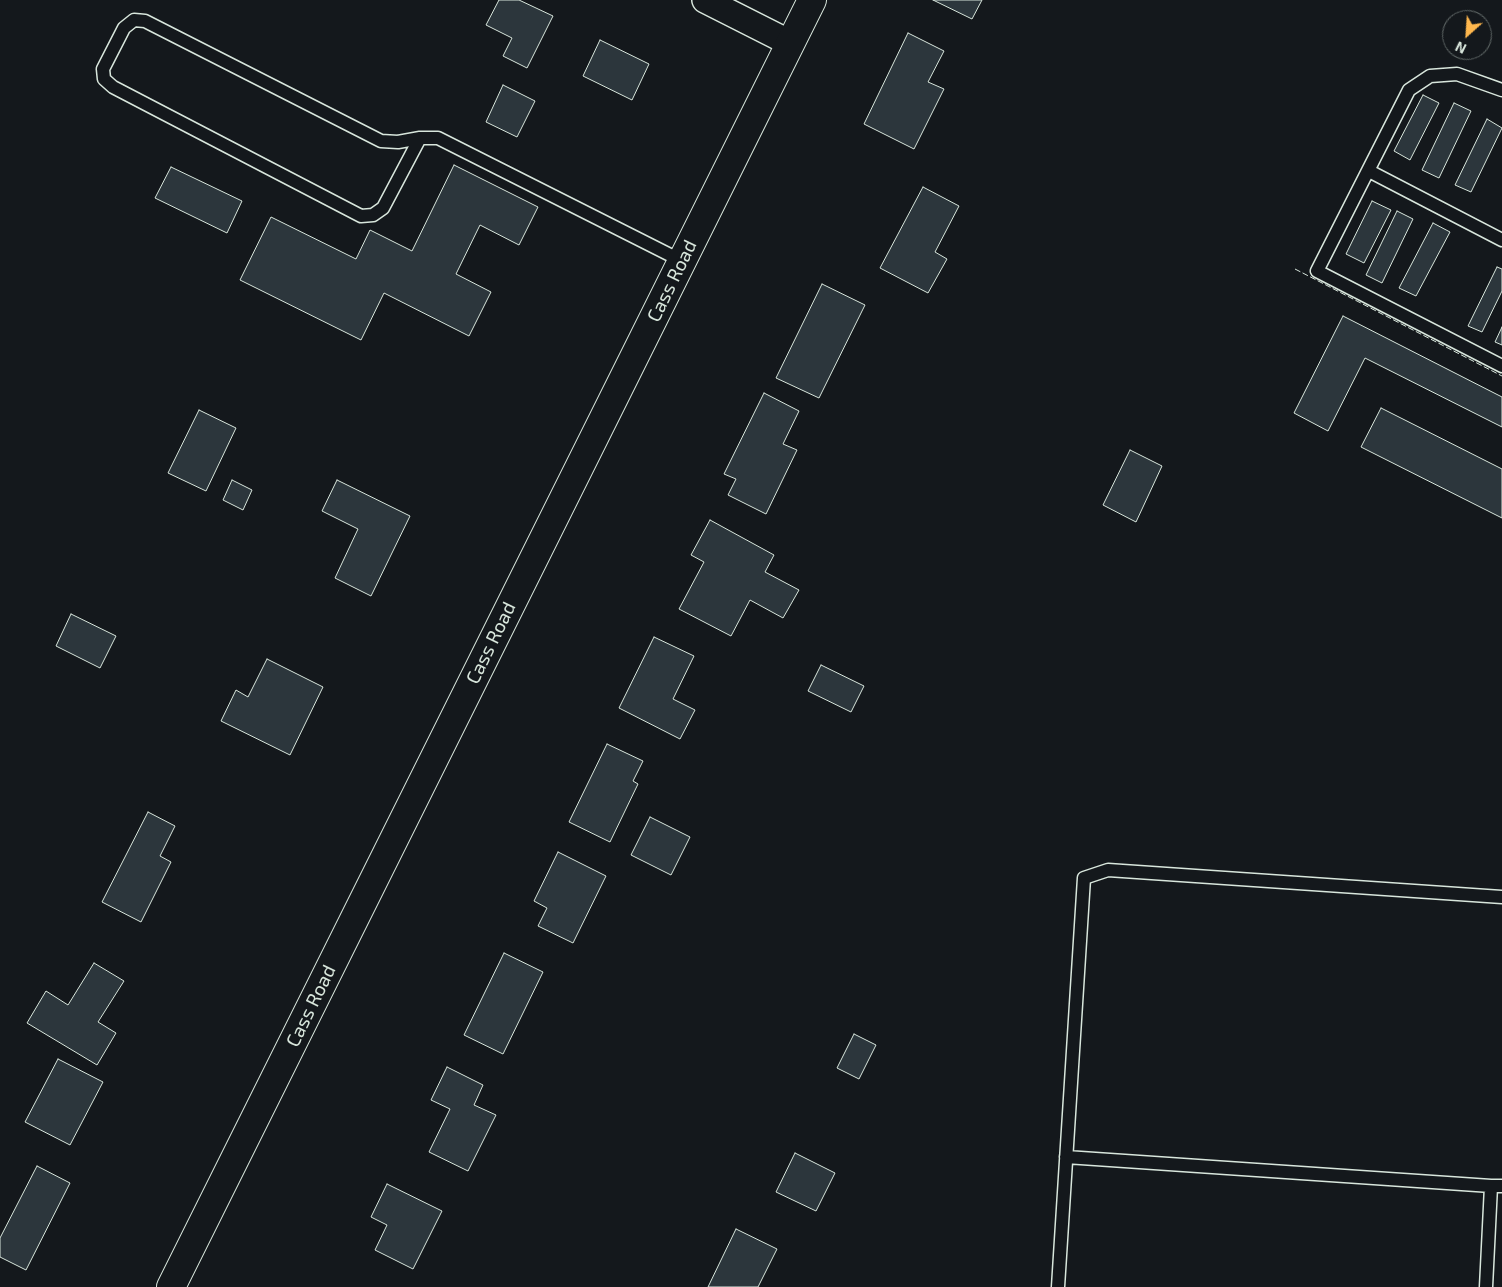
<!DOCTYPE html>
<style>
body{margin:0}
#map{position:relative;width:1502px;height:1287px;overflow:hidden;background:#14181c;font-family:"Exo 2",sans-serif}
canvas{display:block}
.north{position:absolute;left:1442px;top:10px;width:50px;height:50px;box-sizing:border-box;background:#14181c;border:1px solid #626a69;border-radius:50%;rotate:206deg;font-size:14px;font-weight:700;line-height:20px;text-align:center;color:#d8e6dc}
.north::after{content:'';display:block;margin:auto;width:18px;height:22px;background:#ffb74d;clip-path:polygon(50% 0,100% 100%,50% 72%,0 100%)}
</style>
<div id="map">
<canvas width="1502" height="1287"></canvas>
<div class="north">N</div>
</div>
<script>
const c = document.querySelector('canvas').getContext('2d');
c.lineJoin = 'round';
function paint(path, color) {
  c.fillStyle = color;
  c.fill(path, 'evenodd');
}
function toPath(rows) {
  const path = new Path2D();
  for (const r of rows) {
    path.moveTo(r[0], r[1]);
    for (let i = 2; i < r.length; i += 2) path.lineTo(r[i], r[i + 1]);
  }
  return path;
}
function strokePath(path, color, width, dash) {
  c.strokeStyle = color;
  c.lineWidth = width;
  c.lineCap = dash ? 'butt' : 'round';
  c.setLineDash(dash || []);
  c.stroke(path);
}
function drawText(font, color, halo, rows, align = 'center') {
  c.font = font + ' "Exo 2",sans-serif';
  c.lineWidth = 4;
  c.setLineDash([]);
  c.textBaseline = 'middle';
  c.strokeStyle = halo;
  c.fillStyle = color;
  for (const [text, x, y, turn = 0] of rows) {
    c.save();
    c.translate(x, y);
    c.rotate((+turn || 0) * Math.PI / 180);
    c.textAlign = isNaN(turn) ? turn : align;
    if (halo) c.strokeText(text, 0, 0);
    c.fillText(text, 0, 0);
    c.restore();
  }
}
const building = toPath([
 [499,0,519,0,553,16,527,68,503,56,512,38,486,25,499,0],
 [933,0,982,0,972,19,933,0],
 [908,33,944,51,928,82,944,89,914,149,864,124,908,33],
 [600,40,649,64,632,100,583,76,600,40],
 [503,85,535,101,517,137,486,122,503,85],
 [1423,95,1439,103,1410,160,1394,151,1423,95],
 [1454,103,1471,111,1439,178,1422,170,1454,103],
 [1487,119,1502,128,1471,192,1455,185,1487,119],
 [454,165,538,207,519,245,480,225,456,274,491,292,469,336,384,293,361,340,240,280,271,217,356,259,370,230,412,251,454,165],
 [171,167,242,201,227,233,155,198,171,167],
 [923,187,959,206,935,252,947,259,928,293,880,268,923,187],
 [1372,201,1391,210,1364,263,1346,254,1372,201],
 [1397,211,1413,219,1382,283,1366,275,1397,211],
 [1433,223,1450,232,1416,296,1399,288,1433,223],
 [1497,267,1502,269,1502,291,1482,332,1468,326,1497,267],
 [822,284,865,305,819,398,776,378,822,284],
 [1343,316,1502,397,1502,427,1365,358,1328,431,1294,413,1343,316],
 [1502,327,1502,345,1495,342,1502,327],
 [764,393,799,411,783,444,797,450,766,514,728,495,736,479,724,474,764,393],
 [1381,408,1502,469,1502,518,1361,447,1381,408],
 [199,410,236,428,206,491,168,473,199,410],
 [1130,450,1162,466,1136,522,1103,505,1130,450],
 [232,480,252,490,243,510,223,500,232,480],
 [337,480,410,516,371,596,335,578,358,529,322,511,337,480],
 [710,520,774,555,765,572,799,590,783,618,750,600,731,636,679,609,704,562,691,555,710,520],
 [71,614,116,636,100,668,56,646,71,614],
 [654,637,694,656,673,699,695,710,680,739,619,708,654,637],
 [267,659,323,687,290,755,221,721,236,690,248,697,267,659],
 [821,665,864,686,851,712,808,691,821,665],
 [607,744,643,761,633,781,638,784,610,842,569,822,607,744],
 [148,812,175,826,160,856,171,862,141,922,102,902,148,812],
 [650,817,690,837,671,875,631,855,650,817],
 [558,852,606,876,573,943,538,926,547,908,534,901,558,852],
 [504,953,543,972,503,1054,464,1035,504,953],
 [94,963,124,981,98,1022,116,1033,97,1065,27,1023,46,991,68,1005,94,963],
 [854,1034,876,1045,859,1079,837,1068,854,1034],
 [58,1059,103,1082,70,1145,25,1122,58,1059],
 [447,1067,483,1085,474,1105,496,1115,468,1171,429,1152,450,1109,431,1100,447,1067],
 [795,1153,835,1173,816,1211,776,1192,795,1153],
 [37,1166,70,1183,26,1270,0,1257,0,1238,37,1166],
 [387,1184,442,1211,413,1269,375,1250,387,1225,371,1217,387,1184],
 [736,1229,777,1249,758,1287,708,1287,736,1229]
]);
const service = toPath([
 [1502,90,1457,74,1430,76,1409,90,1317,271,1502,366],
 [420,138,383,208,373,215,361,216,113,87,104,79,103,69,124,28,134,20,145,21,381,141,398,142,420,138,438,138,682,261],
 [1369,171,1502,240],
 [1066,1157,1491,1186],
 [1058,1287,1084,878,1108,870,1502,897],
 [1486,1287,1491,1186,1502,1186]
]);
const minor = toPath([
 [705,0,790,43]
]);
const tertiary = toPath([
 [171,1287,812,0]
]);
const fence = toPath([
 [1295,269,1502,376]
]);
const streetNames = [
 ["Cass Road",672,281,-64],
 ["Cass Road",491,643,-64],
 ["Cass Road",311,1006,-64]
];
paint(building, '#2c363c');
strokePath(building, '#d8e6dc', 1);
strokePath(service, '#d8e6dc', 15);
strokePath(minor, '#d8e6dc', 28);
strokePath(tertiary, '#d8e6dc', 30);
strokePath(service, '#14181c', 12);
strokePath(minor, '#14181c', 25);
strokePath(tertiary, '#14181c', 28);
strokePath(fence, '#d8e6dc', 1, [6, 2.5]);
drawText('19px', '#d8e6dc', '#14181c', streetNames);
</script>
